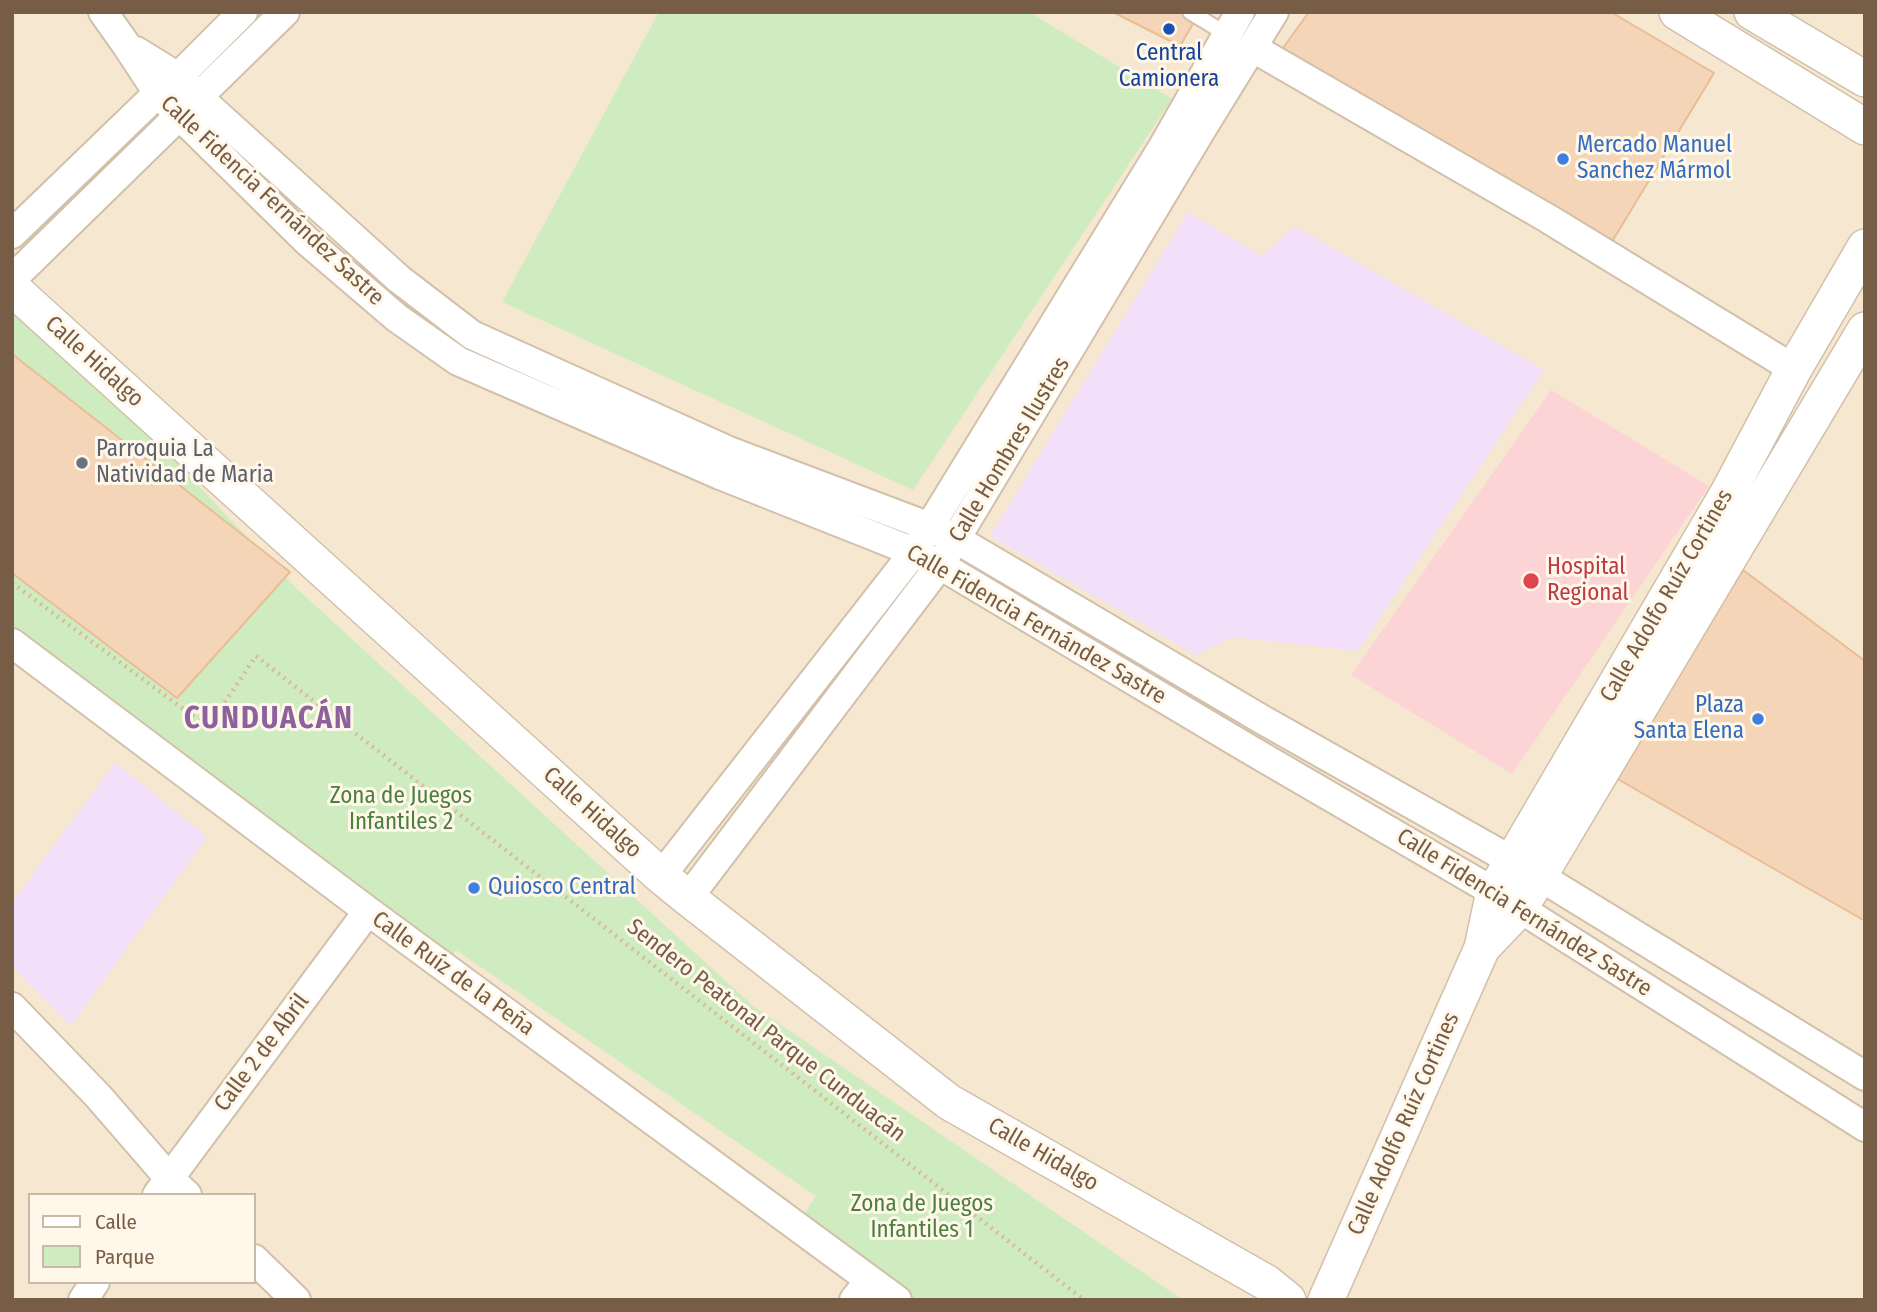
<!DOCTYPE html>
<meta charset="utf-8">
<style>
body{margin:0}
#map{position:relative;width:1877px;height:1312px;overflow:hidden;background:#fef5e2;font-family:"Fira Sans Condensed",sans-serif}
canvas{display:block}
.frame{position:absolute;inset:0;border:14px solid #775c46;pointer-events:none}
.legend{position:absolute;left:28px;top:1193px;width:228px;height:91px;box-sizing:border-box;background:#fff8ea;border:2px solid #c9baa8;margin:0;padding:9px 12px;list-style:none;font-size:21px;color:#775c46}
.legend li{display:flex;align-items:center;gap:14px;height:35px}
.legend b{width:35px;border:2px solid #c9baa8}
</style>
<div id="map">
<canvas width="1877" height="1312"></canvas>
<div class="frame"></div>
<ul class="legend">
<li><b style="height:9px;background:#fff"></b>Calle</li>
<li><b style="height:19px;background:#ceecbf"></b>Parque</li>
</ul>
</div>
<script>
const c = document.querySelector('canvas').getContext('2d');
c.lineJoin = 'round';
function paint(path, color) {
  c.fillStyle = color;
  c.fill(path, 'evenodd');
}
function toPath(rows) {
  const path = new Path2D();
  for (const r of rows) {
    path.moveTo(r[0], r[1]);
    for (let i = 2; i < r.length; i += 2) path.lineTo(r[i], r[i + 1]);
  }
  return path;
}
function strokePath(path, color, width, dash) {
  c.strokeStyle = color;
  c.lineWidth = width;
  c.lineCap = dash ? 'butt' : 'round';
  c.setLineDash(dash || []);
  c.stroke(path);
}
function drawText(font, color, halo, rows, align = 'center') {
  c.font = font + ' "Fira Sans Condensed",sans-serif';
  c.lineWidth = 6;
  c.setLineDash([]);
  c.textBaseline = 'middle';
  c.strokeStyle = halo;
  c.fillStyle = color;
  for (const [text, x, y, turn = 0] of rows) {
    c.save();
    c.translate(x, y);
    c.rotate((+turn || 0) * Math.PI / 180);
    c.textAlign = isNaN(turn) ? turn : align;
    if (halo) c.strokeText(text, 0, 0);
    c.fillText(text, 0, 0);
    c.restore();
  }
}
const residential = toPath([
 [12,12,1865,12,1865,1300,12,1300],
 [30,1195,254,1195,254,1282,30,1282]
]);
const education = toPath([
 [1188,212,1262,256,1295,226,1544,370,1358,651,1232,637,1196,655,990,536],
 [115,762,207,837,71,1026,12,966,12,903]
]);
const medical = toPath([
 [1551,390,1709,486,1512,774,1351,675]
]);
const green = toPath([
 [659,12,1029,12,1172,99,913,490,502,302],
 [12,291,295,587,752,1005,1183,1300,899,1300,796,1226,816,1196,456,950,445,968,12,640]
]);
const building = toPath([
 [1113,12,1200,12,1180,46,1113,12],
 [1309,12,1611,12,1714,73,1610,245,1280,52,1309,12],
 [12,354,290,572,177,698,12,573,12,354],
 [1743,570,1865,661,1865,921,1614,777,1743,570]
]);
const path = toPath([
 [12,583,208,727,256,656,1084,1300]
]);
const service = toPath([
 [1190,12,1228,35]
]);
const minor = toPath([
 [103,12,127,46,158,93,179,115,307,241,397,318,458,361,720,475,914,552,940,565,1247,748,1494,892,1865,1127],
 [1253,48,1547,218,1794,369],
 [136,51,178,77,199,98,399,279,472,335,729,451,930,527,956,539,1263,720,1539,876,1865,1076],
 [12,234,158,93,178,77,243,12],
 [12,279,285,12],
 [12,643,368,911,897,1300],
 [661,876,914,552,1164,145,1240,12],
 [688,898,940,565,1203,127,1274,12],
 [12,1007,98,1096,169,1178,187,1195],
 [157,1195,368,911],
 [254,1259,296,1300],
 [83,1300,95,1282],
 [854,1300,869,1281]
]);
const tertiary = toPath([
 [1677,12,1865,127],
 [1752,12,1865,79],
 [12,288,661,876,688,898,949,1102,1267,1283,1288,1300],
 [1482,948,1520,908,1865,330],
 [1326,1300,1482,948,1494,892,1728,493,1794,369,1865,247]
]);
const markers = [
 [1169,29,7,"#1a4fb4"],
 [1563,159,7,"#3f7fe0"],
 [82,463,7,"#6b7280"],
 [1531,581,9,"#e0444e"],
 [1758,719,7,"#3f7fe0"],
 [474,888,7,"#3f7fe0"]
];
const transitNames = [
 ["Central",1169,54],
 ["Camionera",1169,80]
];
const shopNames = [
 ["Mercado Manuel",1577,146],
 ["Sanchez Mármol",1577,172],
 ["Plaza",1744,706,"right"],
 ["Santa Elena",1744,732,"right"],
 ["Quiosco Central",488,888]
];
const streetNames = [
 ["Calle Fidencia Fernández Sastre",272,201,43],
 ["Calle Hidalgo",94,362,42],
 ["Calle Hombres Ilustres",1010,450,-59],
 ["Calle Adolfo Ruíz Cortines",1667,596,-60],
 ["Calle Fidencia Fernández Sastre",1036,625,30],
 ["Calle Hidalgo",592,813,42],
 ["Calle Fidencia Fernández Sastre",1524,913,32],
 ["Calle Ruíz de la Peña",453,974,36],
 ["Sendero Peatonal Parque Cunduacán",766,1031,38],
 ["Calle 2 de Abril",262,1053,-53],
 ["Calle Adolfo Ruíz Cortines",1404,1124,-66],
 ["Calle Hidalgo",1043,1155,30]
];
const worshipNames = [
 ["Parroquia La",96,450],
 ["Natividad de Maria",96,476]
];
const healthNames = [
 ["Hospital",1547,568],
 ["Regional",1547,594]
];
const parkNames = [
 ["Zona de Juegos",401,797],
 ["Infantiles 2",401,823],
 ["Zona de Juegos",922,1205],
 ["Infantiles 1",922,1231]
];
const districtNames = [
 ["CUNDUACÁN",269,720]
];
paint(residential, '#f6e8d0');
paint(education, '#f2dffa');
paint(medical, '#fdd4d5');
paint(green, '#ceecbf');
paint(building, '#f5d5b7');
strokePath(building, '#e9bd96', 2);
strokePath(service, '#d2c0aa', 18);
strokePath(minor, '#d2c0aa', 32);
strokePath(tertiary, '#d2c0aa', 38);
strokePath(path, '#dab99a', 4.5, [2, 5]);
strokePath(service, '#fff', 14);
strokePath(minor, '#fff', 28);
strokePath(tertiary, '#fff', 35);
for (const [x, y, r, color] of markers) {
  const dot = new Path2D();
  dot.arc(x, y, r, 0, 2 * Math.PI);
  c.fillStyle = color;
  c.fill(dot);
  strokePath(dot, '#fff8ea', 2.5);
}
drawText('23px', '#164399', '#fff8ea', transitNames);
drawText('23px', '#366cbe', '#fff8ea', shopNames, 'left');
drawText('23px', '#775c46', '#fff8ea', streetNames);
drawText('23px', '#5b616d', '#fff8ea', worshipNames, 'left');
drawText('23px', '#be3a42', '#fff8ea', healthNames, 'left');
drawText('23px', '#4b7f3d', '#fff8ea', parkNames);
c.letterSpacing = '2px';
drawText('bold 30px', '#8d619c', '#fff8ea', districtNames);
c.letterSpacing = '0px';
</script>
